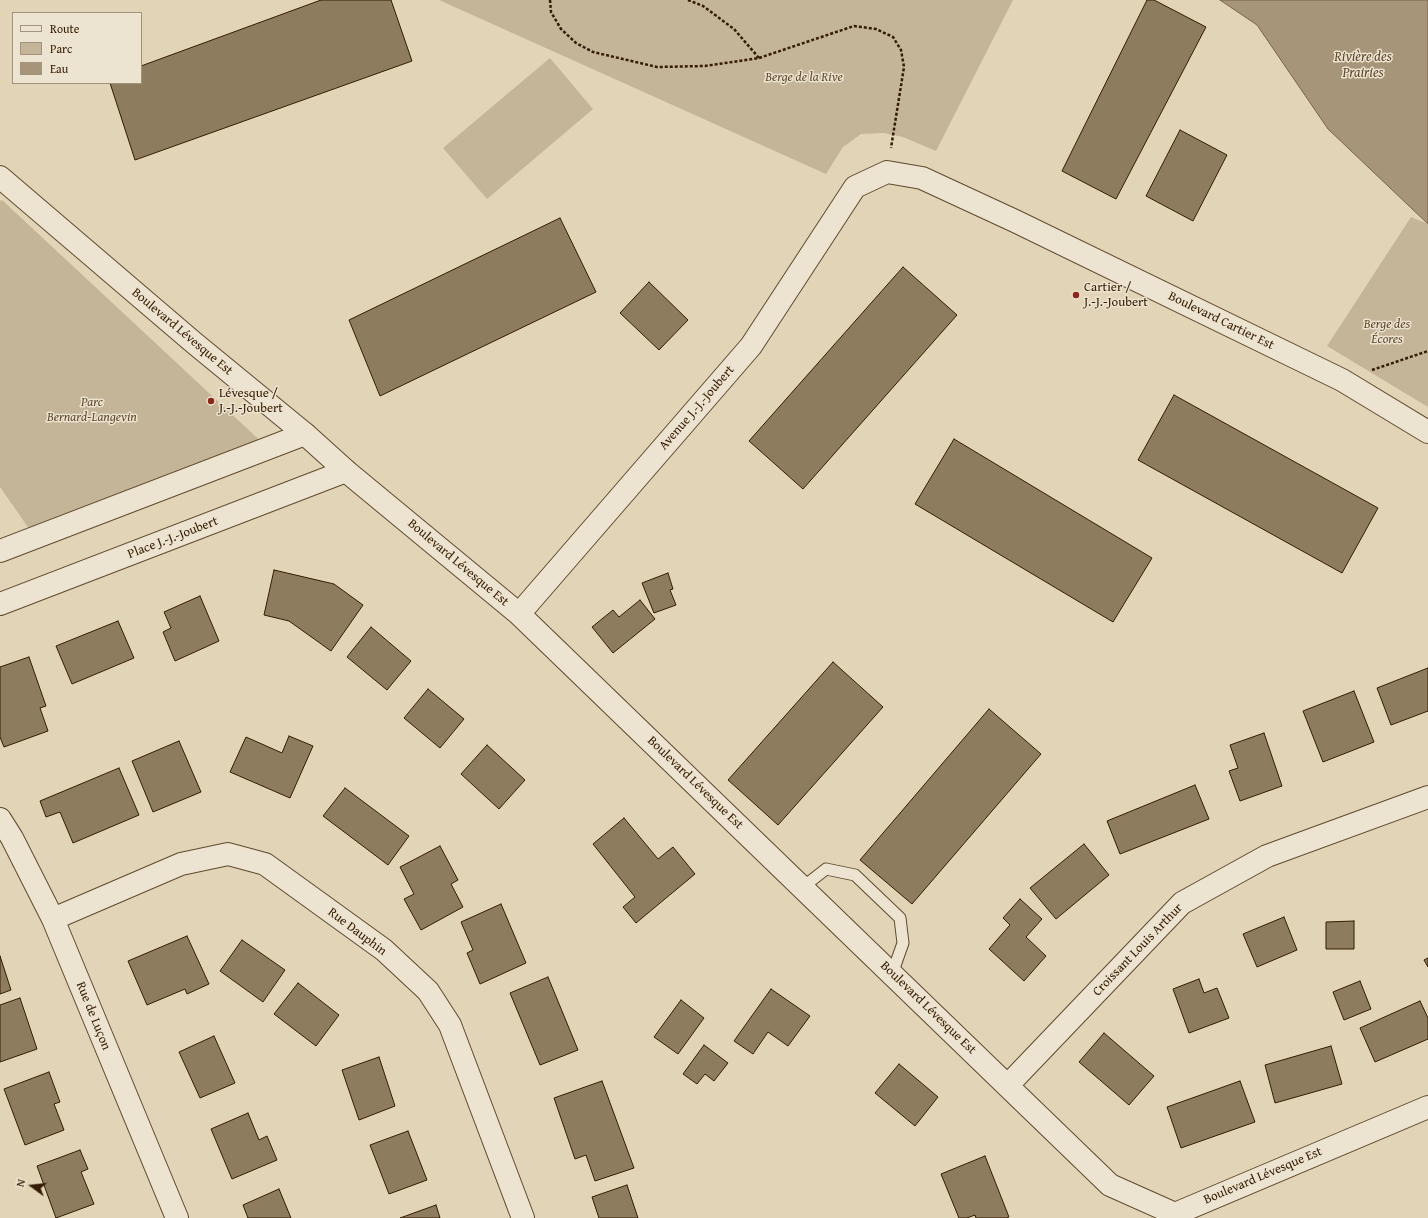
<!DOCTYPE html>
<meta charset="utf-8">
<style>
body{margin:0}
#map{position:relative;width:1428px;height:1218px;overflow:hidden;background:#e1d4b7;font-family:"Gentium Book Plus",serif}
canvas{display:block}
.legend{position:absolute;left:12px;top:12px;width:130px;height:72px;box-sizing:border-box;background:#ece3d0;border:1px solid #a3937d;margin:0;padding:5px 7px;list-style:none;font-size:12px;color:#351c00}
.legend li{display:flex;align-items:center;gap:8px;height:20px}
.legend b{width:20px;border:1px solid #a3937d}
.north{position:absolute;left:12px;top:1166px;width:40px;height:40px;-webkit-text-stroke:3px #ece3d0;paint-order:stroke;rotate:285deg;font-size:11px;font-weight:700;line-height:16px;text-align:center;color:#351c00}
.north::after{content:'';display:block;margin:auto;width:14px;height:18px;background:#351c00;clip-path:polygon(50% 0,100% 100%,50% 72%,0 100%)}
</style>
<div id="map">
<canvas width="1428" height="1218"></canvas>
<ul class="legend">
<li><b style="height:5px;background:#ece3d0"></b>Route</li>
<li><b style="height:11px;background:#c4b598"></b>Parc</li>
<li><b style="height:11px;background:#a79579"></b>Eau</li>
</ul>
<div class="north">N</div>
</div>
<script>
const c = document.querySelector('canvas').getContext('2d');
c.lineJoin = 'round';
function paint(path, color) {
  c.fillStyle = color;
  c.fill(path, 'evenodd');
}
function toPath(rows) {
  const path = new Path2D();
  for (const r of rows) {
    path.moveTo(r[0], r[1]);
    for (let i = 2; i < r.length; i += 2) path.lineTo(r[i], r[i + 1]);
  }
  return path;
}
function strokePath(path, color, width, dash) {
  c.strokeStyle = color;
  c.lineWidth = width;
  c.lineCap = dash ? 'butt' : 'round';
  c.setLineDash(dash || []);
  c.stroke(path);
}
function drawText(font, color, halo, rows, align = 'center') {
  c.font = font + ' "Gentium Book Plus",serif';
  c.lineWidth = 3;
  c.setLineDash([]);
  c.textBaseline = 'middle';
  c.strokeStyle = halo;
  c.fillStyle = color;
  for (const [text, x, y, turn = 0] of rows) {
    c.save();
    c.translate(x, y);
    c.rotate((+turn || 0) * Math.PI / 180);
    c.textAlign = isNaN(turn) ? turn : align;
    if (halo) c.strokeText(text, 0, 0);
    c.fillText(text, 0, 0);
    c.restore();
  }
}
const green = toPath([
 [439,0,1013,0,936,151,903,137,884,133,861,134,843,147,826,174],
 [550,58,593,109,487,199,443,148],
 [2,200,268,448,30,530,0,487,0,201],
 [1411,217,1428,224,1428,407,1327,346]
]);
const water = toPath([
 [1220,0,1428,0,1428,224,1328,129,1257,25,1220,0]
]);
const building = toPath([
 [321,0,391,0,412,61,135,160,110,83,141,83,141,66,321,0],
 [1147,0,1154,0,1206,27,1116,199,1062,171,1147,0],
 [1180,130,1227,155,1193,221,1146,196,1180,130],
 [560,218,596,292,380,396,349,320,560,218],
 [903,267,957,315,803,489,749,441,903,267],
 [649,282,688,320,659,350,620,313,649,282],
 [1174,395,1378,508,1342,573,1138,460,1174,395],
 [954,439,1152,558,1113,622,915,504,954,439],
 [274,570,334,584,363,605,331,651,289,621,264,615,274,570],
 [668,573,673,589,670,590,676,605,654,613,642,583,668,573],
 [200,596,219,641,175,661,163,632,171,628,164,612,200,596],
 [640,600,655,619,613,653,592,627,613,610,619,617,640,600],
 [118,621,134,658,72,684,56,646,118,621],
 [371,627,411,661,387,690,347,657,371,627],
 [29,657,46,706,40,708,48,731,4,747,0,737,0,667,29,657],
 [833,662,883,707,778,825,728,780,833,662],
 [1428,668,1428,711,1391,725,1377,688,1428,668],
 [428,689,464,719,440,748,404,718,428,689],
 [1354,691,1374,742,1323,762,1303,711,1354,691],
 [989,709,1041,754,912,904,860,860,989,709],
 [1264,733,1282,786,1240,801,1229,771,1238,768,1230,745,1264,733],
 [289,736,313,746,290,798,230,772,246,737,282,753,289,736],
 [179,741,201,792,153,812,132,761,179,741],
 [487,745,525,780,499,809,461,774,487,745],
 [119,768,139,815,73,843,60,812,46,817,40,801,119,768],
 [1195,785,1209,819,1120,854,1107,821,1195,785],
 [345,788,409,836,388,865,323,816,345,788],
 [624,818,658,859,673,847,695,874,636,923,623,907,635,897,593,844,624,818],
 [1084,844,1109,875,1056,919,1030,888,1084,844],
 [440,846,458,880,451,884,463,907,421,930,404,899,414,894,400,867,440,846],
 [1020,899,1042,919,1026,937,1046,956,1024,981,989,949,1010,925,1003,918,1020,899],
 [501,904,526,963,480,984,467,953,473,950,461,922,501,904],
 [1284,917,1297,950,1257,967,1243,934,1284,917],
 [1354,921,1354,949,1326,949,1326,922,1354,921],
 [187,936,209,984,187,994,185,989,147,1005,128,961,187,936],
 [242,940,285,970,263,1002,220,971,242,940],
 [0,956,11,990,0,994,0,956],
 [1428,958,1428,967,1424,960,1428,958],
 [548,977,578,1050,540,1065,510,993,548,977],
 [1199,979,1204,993,1217,988,1229,1018,1189,1033,1173,989,1199,979],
 [1360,981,1371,1009,1344,1020,1333,992,1360,981],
 [298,983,339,1015,316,1046,274,1014,298,983],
 [771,989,810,1016,788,1046,768,1032,753,1054,734,1041,771,989],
 [20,998,37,1049,0,1062,0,1005,20,998],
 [681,1000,704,1018,678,1054,654,1037,681,1000],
 [1420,1001,1428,1018,1428,1039,1375,1062,1360,1028,1420,1001],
 [1104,1033,1154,1076,1129,1105,1079,1062,1104,1033],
 [214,1036,235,1083,200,1098,179,1052,214,1036],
 [704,1045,728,1063,714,1081,705,1074,697,1084,683,1074,704,1045],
 [1331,1046,1342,1084,1275,1103,1265,1065,1331,1046],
 [379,1057,395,1106,359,1120,342,1070,379,1057],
 [899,1064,938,1097,915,1126,875,1093,899,1064],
 [49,1072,60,1102,54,1104,64,1130,25,1145,4,1089,49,1072],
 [602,1081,634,1168,595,1181,586,1155,575,1159,554,1098,602,1081],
 [1240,1081,1255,1122,1181,1148,1167,1107,1240,1081],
 [248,1113,259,1140,267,1136,277,1160,232,1179,211,1129,248,1113],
 [408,1131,427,1180,389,1194,370,1145,408,1131],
 [80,1150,88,1169,81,1172,94,1204,56,1218,37,1166,80,1150],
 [985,1156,1009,1217,1006,1218,976,1218,975,1215,967,1218,959,1218,941,1174,985,1156],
 [627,1185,638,1218,599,1218,592,1197,627,1185],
 [279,1189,291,1218,248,1218,243,1205,279,1189],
 [436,1205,440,1218,400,1218,436,1205]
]);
const path = toPath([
 [550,0,551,12,561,29,576,43,593,52,657,67,705,66,759,58,854,26,876,29,893,37,901,50,904,67,891,148],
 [688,0,703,6,734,29,759,58],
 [1372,370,1428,351]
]);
const service = toPath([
 [803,887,826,869,855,875,900,918,903,943,892,974]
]);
const minor = toPath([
 [0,551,305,434],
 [0,604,346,471],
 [0,819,12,838,53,919,177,1218],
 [53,919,181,864,228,854,265,864,384,950,428,991,450,1025,523,1218],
 [1008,1085,1182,903,1267,856,1428,797]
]);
const tertiary = toPath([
 [0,177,193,342,305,434,346,471,519,614,1110,1185,1175,1214,1428,1107],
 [519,614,751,346,855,187,887,172,922,178,1015,221,1342,380,1428,432]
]);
const markers = [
 [1076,295,4,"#8f2418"],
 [211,401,4,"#8f2418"]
];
const parkNames = [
 ["Berge de la Rive",804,78],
 ["Berge des",1387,325],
 ["Écores",1387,340],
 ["Parc",92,403],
 ["Bernard-Langevin",92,418]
];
const poiNames = [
 ["Cartier /",1084,288],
 ["J.-J.-Joubert",1084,303],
 ["Lévesque /",219,394],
 ["J.-J.-Joubert",219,409]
];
const streetNames = [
 ["Boulevard Cartier Est",1221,321,26],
 ["Boulevard Lévesque Est",182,332,40],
 ["Avenue J.-J.-Joubert",697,408,-49],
 ["Place J.-J.-Joubert",173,538,-21],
 ["Boulevard Lévesque Est",458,563,40],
 ["Boulevard Lévesque Est",695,783,44],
 ["Rue Dauphin",357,932,37],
 ["Croissant Louis Arthur",1138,950,-46],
 ["Boulevard Lévesque Est",928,1008,44],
 ["Rue de Luçon",93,1016,68],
 ["Boulevard Lévesque Est",1263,1176,-23]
];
const waterNames = [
 ["Rivière des",1363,57],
 ["Prairies",1363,73]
];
paint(green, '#c4b598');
paint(water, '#a79579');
strokePath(water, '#796549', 1);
paint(building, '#8e7c5f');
strokePath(building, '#351c00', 1);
strokePath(service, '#604a2e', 13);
strokePath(minor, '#604a2e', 24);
strokePath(tertiary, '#604a2e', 24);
strokePath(path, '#351c00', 2.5, [3, 2]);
strokePath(service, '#ece3d0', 11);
strokePath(minor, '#ece3d0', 22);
strokePath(tertiary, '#ece3d0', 22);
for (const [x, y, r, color] of markers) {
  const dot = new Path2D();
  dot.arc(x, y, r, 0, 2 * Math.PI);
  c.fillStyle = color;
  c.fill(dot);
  strokePath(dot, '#ece3d0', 1.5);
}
drawText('italic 13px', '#604a2e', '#ece3d0', parkNames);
drawText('13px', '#351c00', '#ece3d0', poiNames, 'left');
drawText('13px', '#351c00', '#ece3d0', streetNames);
drawText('italic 14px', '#5d462a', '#ece3d0', waterNames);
</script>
